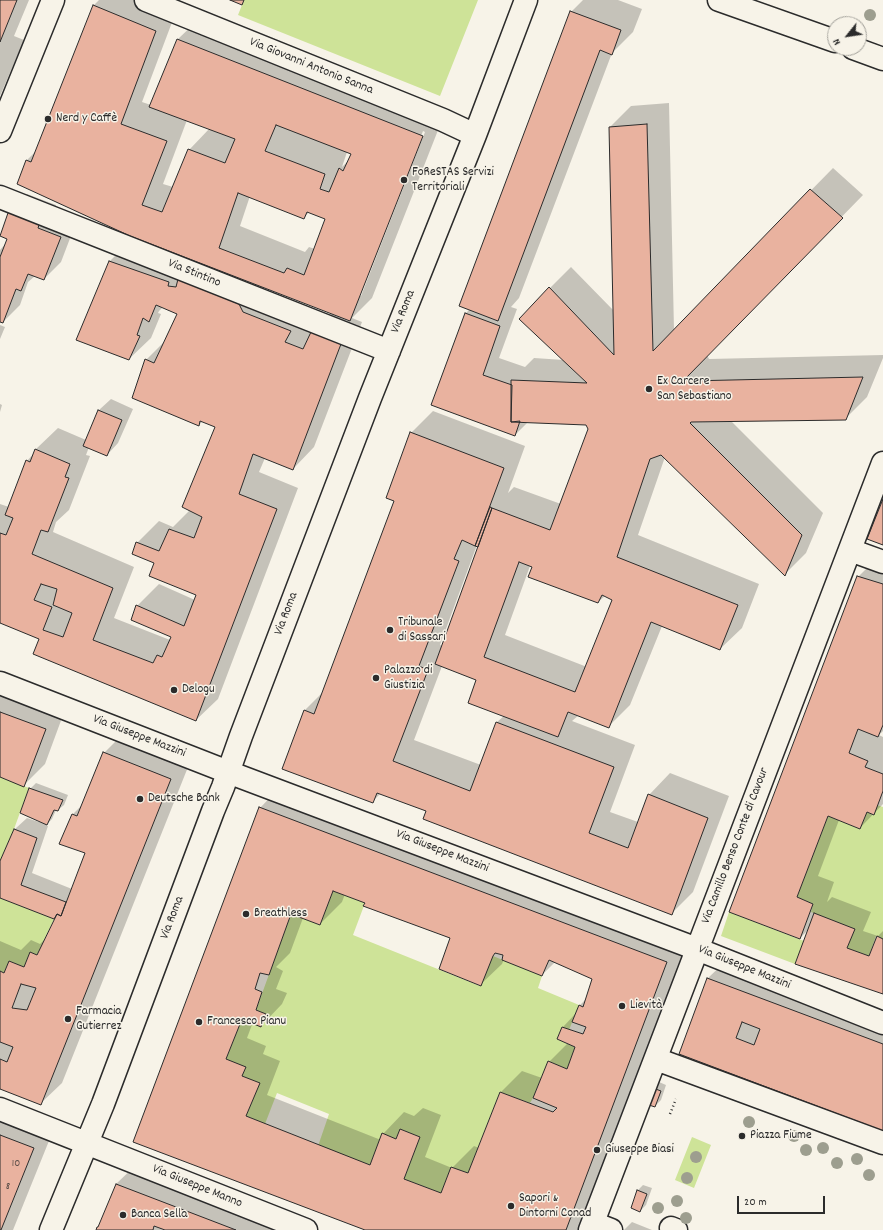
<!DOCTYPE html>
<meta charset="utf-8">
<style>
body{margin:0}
#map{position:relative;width:883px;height:1230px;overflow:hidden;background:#f7f3e8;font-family:Dekko,sans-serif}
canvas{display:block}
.north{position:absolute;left:827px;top:16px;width:40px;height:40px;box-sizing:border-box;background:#f7f3e8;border:1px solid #a5a39c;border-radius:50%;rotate:240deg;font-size:11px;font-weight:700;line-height:16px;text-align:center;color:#2b2b2b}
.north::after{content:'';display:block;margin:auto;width:14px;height:18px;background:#2b2b2b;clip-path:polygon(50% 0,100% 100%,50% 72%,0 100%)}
.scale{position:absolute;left:737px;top:1196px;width:88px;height:18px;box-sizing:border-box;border:2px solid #2b2b2b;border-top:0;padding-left:5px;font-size:12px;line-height:14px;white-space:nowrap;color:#2b2b2b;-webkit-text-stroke:3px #f7f3e8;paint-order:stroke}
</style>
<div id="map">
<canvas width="883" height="1230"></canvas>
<div class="north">N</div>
<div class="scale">20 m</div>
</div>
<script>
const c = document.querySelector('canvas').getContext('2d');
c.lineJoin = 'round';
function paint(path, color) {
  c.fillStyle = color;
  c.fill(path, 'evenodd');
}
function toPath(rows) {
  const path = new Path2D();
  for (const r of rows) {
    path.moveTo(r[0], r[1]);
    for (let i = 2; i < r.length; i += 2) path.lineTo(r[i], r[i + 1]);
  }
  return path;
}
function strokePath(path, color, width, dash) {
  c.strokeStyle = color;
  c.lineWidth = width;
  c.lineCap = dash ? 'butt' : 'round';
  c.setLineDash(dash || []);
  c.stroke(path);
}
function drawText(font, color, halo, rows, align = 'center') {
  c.font = font + ' Dekko,sans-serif';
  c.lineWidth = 3;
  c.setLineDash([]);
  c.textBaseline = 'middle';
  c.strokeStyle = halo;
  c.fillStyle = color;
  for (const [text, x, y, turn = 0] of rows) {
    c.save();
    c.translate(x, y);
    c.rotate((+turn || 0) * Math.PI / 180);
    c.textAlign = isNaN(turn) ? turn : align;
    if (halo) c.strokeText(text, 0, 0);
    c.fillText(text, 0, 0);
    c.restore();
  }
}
const green = toPath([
 [244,0,478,0,440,96,238,15],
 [0,777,29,788,14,829,0,861],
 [877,805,883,807,883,939,876,936,869,956,847,948,854,929,811,912,813,904,797,897,828,816,860,829,867,812,873,815],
 [333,891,365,903,353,935,480,986,493,956,542,976,538,988,579,1005,569,1030,562,1027,557,1039,575,1047,567,1069,548,1061,533,1098,530,1103,500,1092,468,1173,451,1167,441,1193,404,1179,420,1137,400,1129,396,1139,382,1134,370,1165,318,1146,329,1114,277,1093,265,1124,246,1116,259,1083,242,1076,226,1059,242,1019,261,1027,266,1014,256,1010,291,914,320,925],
 [0,898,54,919,37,955,30,952,24,967,9,961,4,973,0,971],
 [729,912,804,941,795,964,721,936],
 [692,1137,711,1145,694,1188,675,1180]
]);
const shadow = toPath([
 [0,0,29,0,14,36,24,40,0,96],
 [99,0,155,0,177,9,142,102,151,105,178,39,200,18,444,115,372,298,352,318,362,322,314,447,293,469,265,458,259,472,298,488,218,699,196,720,41,638,0,622,0,504,9,507,27,461,35,452,36,449,58,428,86,440,99,410,111,399,133,409,118,443,107,455,89,447,86,455,90,456,69,510,56,522,53,532,134,567,114,618,170,640,172,636,132,620,137,606,159,584,195,600,197,594,156,562,137,543,159,521,173,527,190,510,216,427,203,421,199,425,146,360,166,340,178,314,163,307,159,311,158,313,161,314,151,338,129,359,109,262,131,240,190,260,191,258,19,183,27,160,36,151,94,5],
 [187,120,210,128,189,150,173,187,163,184],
 [423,131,425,132,361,296,359,296],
 [347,152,352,154,350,159,342,167],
 [250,196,304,218,309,212,326,219,315,249,309,247,305,252,240,226],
 [191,258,198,261,194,265,189,264],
 [262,286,332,313,320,325,265,291],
 [583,0,618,0,642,9,633,32,612,53,519,298,511,307,517,309,499,358,525,367,534,358,564,360,550,288,571,267,614,311,610,127,631,106,669,103,674,330,833,168,863,195,707,355,709,359,883,355,883,358,867,397,845,419,731,421,823,513,806,553,785,574,665,457,638,535,759,584,742,628,720,649,662,626,630,705,608,727,579,715,572,721,635,745,610,812,638,822,649,795,670,773,729,796,693,892,672,913,427,811,381,793,372,802,304,711,323,692,395,500,411,433,433,411,525,446,508,493,514,487,561,504,589,429,587,424,529,421,515,435,432,404,466,313,470,309,571,12],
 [477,545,479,546,442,646,440,645],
 [530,566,598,602,605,596,613,599,587,667,505,635],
 [442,666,477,679,504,716,497,722,481,765,414,740],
 [27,194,56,205,54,211,77,220,61,262,44,279,35,276,28,282,20,305,3,322,0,321,0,250,6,243,8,238,10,211],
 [0,325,5,327,0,339],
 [0,404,2,405,0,412],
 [880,555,883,556,883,731,879,735,883,737,883,804,860,828,839,820,818,876,834,882,827,902,832,897,871,912,863,931,878,936,883,931,883,993,810,928,800,938,730,911,858,577],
 [0,682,66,707,45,764,24,785,0,776],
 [126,731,192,757,62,1083,40,1104,0,1088,0,941,21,950,31,940,40,944,47,937,55,919,0,897,0,863,15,829,27,818,39,822,39,821,30,789,36,783,68,795,64,805,58,810,56,810,52,819,46,825,48,826,32,873,72,889,86,853,73,814,82,805,104,753],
 [281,786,688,941,579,1230,369,1230,134,1141,260,808],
 [345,894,451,938,480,985,502,964,504,959,542,975,555,962,593,978,587,998,580,1005,576,1013,563,1027,558,1039,568,1043,549,1062,542,1078,522,1071,501,1092,479,1148,474,1146,452,1168,425,1157,441,1115,423,1108,414,1116,404,1112,383,1134,381,1140,267,1095,280,1061,263,1054,266,1046,247,1038,253,1022,261,1026,282,1004,287,993,276,989,283,971,276,967,290,953,303,918,320,924,342,902],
 [730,957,883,1014,883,1130,680,1054,708,978],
 [659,1082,666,1085,661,1100,655,1106,654,1088],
 [0,1106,55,1126,13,1230,0,1230],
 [138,1163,313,1230,97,1230,100,1225,116,1184],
 [643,1185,652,1188,646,1205,640,1211,638,1190],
 [632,1222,652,1230,624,1230]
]);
const building = toPath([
 [0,0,17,0,0,42,0,0],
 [230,0,244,0,242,5,230,0],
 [93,5,156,31,121,124,167,141,142,205,162,212,188,149,225,163,235,139,149,107,177,39,423,136,350,321,130,236,17,184,26,160,31,162,93,5],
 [276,125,351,154,343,171,339,168,329,192,320,189,325,174,265,151,276,125],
 [238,193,304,219,307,212,325,219,304,275,287,268,284,273,219,248,238,193],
 [570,11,621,30,612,55,600,50,498,321,459,306,570,11],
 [647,124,653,351,810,189,843,218,686,378,687,381,863,377,846,420,691,422,690,423,802,535,785,576,661,455,650,459,617,557,738,605,720,650,651,622,609,728,568,712,558,737,468,703,476,680,435,664,492,508,550,530,588,429,586,425,511,422,511,380,587,383,519,319,549,287,614,355,609,127,647,124],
 [519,562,532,567,528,577,598,603,602,595,612,600,575,692,484,657,519,562],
 [9,210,40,222,38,228,61,237,44,280,28,274,21,291,16,289,3,323,0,322,0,257,7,239,0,236,9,210],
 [109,261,169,282,168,286,176,287,178,279,239,304,243,312,291,331,285,342,303,349,311,332,341,344,293,470,253,454,239,494,277,509,196,721,33,654,39,639,0,623,0,533,6,535,13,518,5,515,26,460,30,462,35,449,70,464,65,477,69,478,48,532,41,530,32,554,113,588,93,640,153,663,157,655,162,657,171,637,131,620,136,605,184,626,196,595,149,576,154,563,132,554,136,542,159,551,169,529,194,538,202,517,182,507,215,427,200,421,199,426,132,398,145,359,154,363,177,314,156,305,149,322,143,318,137,335,140,336,129,360,76,340,109,261],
 [41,584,57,589,53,605,72,613,63,637,43,630,52,607,34,600,41,584],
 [465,313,500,326,483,375,512,385,511,422,520,421,515,436,431,405,465,313],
 [98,410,122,420,107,456,83,446,98,410],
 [410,432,504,468,475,546,462,540,454,559,459,561,419,666,428,670,393,761,470,791,496,722,614,767,589,833,628,848,648,794,708,818,672,915,423,819,426,811,377,793,373,803,282,769,304,710,314,714,394,501,386,498,410,432],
 [883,499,883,545,867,539,883,499],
 [490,507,492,508,478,547,475,546,490,507],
 [857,576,883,584,883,725,878,737,858,729,849,753,868,761,865,767,883,774,883,791,874,815,867,812,860,829,828,816,797,897,813,904,800,939,729,912,857,576],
 [0,712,46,729,24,787,0,777,0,712],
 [103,752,171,779,41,1105,0,1089,0,1059,7,1062,13,1047,0,1042,0,971,4,973,9,961,24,967,30,952,37,955,57,914,61,916,85,853,59,844,72,814,77,816,103,752],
 [21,984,36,988,27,1010,12,1008,21,984],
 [29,788,63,800,58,811,54,810,47,825,20,813,29,788],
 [259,807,667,962,566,1230,365,1230,133,1142,259,807],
 [333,891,365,903,363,906,450,938,439,969,481,986,493,956,495,953,503,955,502,960,542,976,549,960,592,979,583,1007,579,1005,572,1022,586,1027,583,1034,562,1027,557,1039,575,1047,567,1069,548,1061,533,1098,557,1108,553,1112,500,1092,468,1173,451,1167,441,1193,404,1179,420,1137,400,1129,396,1139,382,1133,370,1165,246,1116,260,1083,242,1076,246,1067,226,1059,242,1019,261,1027,266,1014,256,1010,262,992,255,989,260,973,269,975,291,914,320,925,333,891],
 [14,829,37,838,21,885,66,902,61,916,57,914,54,919,0,898,0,861,14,829],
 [814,913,855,929,847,948,869,956,877,936,883,939,883,994,795,964,814,913],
 [707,978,883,1044,883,1131,679,1054,707,978],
 [742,1022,760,1029,754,1045,736,1038,742,1022],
 [653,1088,661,1091,655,1107,646,1104,653,1088],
 [0,1135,34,1148,1,1230,0,1230,0,1135],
 [116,1184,236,1230,165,1230,154,1226,153,1230,96,1230,97,1227,98,1227,116,1184],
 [637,1190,647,1194,640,1212,631,1208,637,1190]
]);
const path = toPath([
 [670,1114,676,1099]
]);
const minor = toPath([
 [146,0,443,120,475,135],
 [719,0,835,41],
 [853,48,883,59],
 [0,197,389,351],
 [850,550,883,562],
 [0,683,228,772,697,949,883,1023],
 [656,1059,883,1143],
 [0,1109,306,1230],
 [593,1223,611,1230],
 [671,1228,676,1230],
 [51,1230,103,1104,213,811,223,787,241,736,370,398,475,135,526,0],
 [590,1230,883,463]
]);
const major = toPath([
 [0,131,53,0]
]);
const trees = [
 [870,15],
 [749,1122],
 [794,1136],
 [823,1148],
 [806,1150],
 [696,1157],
 [857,1159],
 [837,1163],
 [869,1175],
 [687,1178],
 [677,1201],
 [658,1208],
 [686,1218]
];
const markers = [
 [48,119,4,"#2b2b2b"],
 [404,180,4,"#2b2b2b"],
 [649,389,4,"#2b2b2b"],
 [390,630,4,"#2b2b2b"],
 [376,678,4,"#2b2b2b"],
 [174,690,4,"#2b2b2b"],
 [140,799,4,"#2b2b2b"],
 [246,914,4,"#2b2b2b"],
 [622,1006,4,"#2b2b2b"],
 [68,1019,4,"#2b2b2b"],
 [199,1022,4,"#2b2b2b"],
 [742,1136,4,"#2b2b2b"],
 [597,1150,4,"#2b2b2b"],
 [511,1206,4,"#2b2b2b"],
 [123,1215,4,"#2b2b2b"]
];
const numberNames = [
 ["10",16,1164],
 ["8",8,1187]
];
const streetNames = [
 ["Via Giovanni Antonio Sanna",311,67,22],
 ["Via Stintino",194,274,22],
 ["Via Roma",404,312,-68],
 ["Via Roma",287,614,-69],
 ["Via Giuseppe Mazzini",139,737,21],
 ["Via Camillo Benso Conte di Cavour",736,846,-69],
 ["Via Giuseppe Mazzini",442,852,21],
 ["Via Roma",173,918,-69],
 ["Via Giuseppe Mazzini",744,968,22],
 ["Via Giuseppe Manno",197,1187,22]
];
const poiNames = [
 ["Nerd y Caffè",56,119],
 ["FoReSTAS Servizi",412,173],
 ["Territoriali",412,188],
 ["Ex Carcere",657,382],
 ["San Sebastiano",657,397],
 ["Tribunale",398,623],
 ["di Sassari",398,638],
 ["Palazzo di",384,671],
 ["Giustizia",384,686],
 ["Delogu",182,690],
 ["Deutsche Bank",148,799],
 ["Breathless",254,914],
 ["Lievità",630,1006],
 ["Farmacia",76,1012],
 ["Gutierrez",76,1027],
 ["Francesco Pianu",207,1022],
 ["Piazza Fiume",750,1136],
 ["Giuseppe Biasi",605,1150],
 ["Sapori &",519,1199],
 ["Dintorni Conad",519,1214],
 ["Banca Sella",131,1215]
];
paint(green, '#cee398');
paint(shadow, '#0003');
paint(building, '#e9b29f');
strokePath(building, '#2b2b2b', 1);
strokePath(minor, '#2b2b2b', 25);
strokePath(major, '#2b2b2b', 25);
strokePath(path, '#2b2b2b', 2.5, [1, 3]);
strokePath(minor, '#f7f3e8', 22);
strokePath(major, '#f7f3e8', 22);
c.fillStyle = '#9d9e8f';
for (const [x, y] of trees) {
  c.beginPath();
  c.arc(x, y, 6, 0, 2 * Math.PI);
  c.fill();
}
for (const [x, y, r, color] of markers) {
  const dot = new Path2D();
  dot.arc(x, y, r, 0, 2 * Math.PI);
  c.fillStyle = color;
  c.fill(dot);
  strokePath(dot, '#f7f3e8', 1.5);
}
drawText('11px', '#5a4d48', null, numberNames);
drawText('13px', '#2b2b2b', '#f7f3e8', streetNames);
drawText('13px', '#2b2b2b', '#f7f3e8', poiNames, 'left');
</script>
